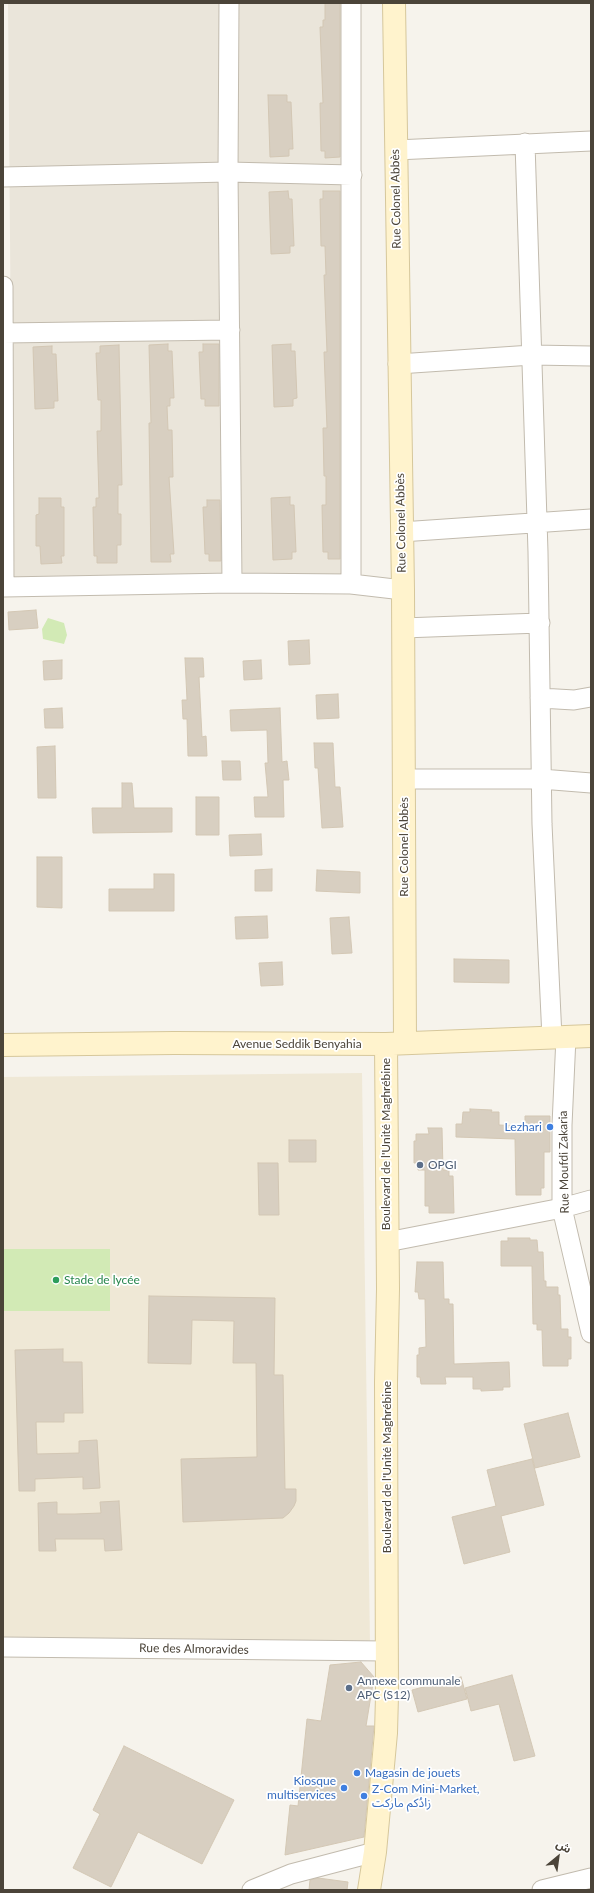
<!DOCTYPE html>
<meta charset="utf-8">
<style>
body{margin:0}
#map{position:relative;width:594px;height:1893px;overflow:hidden;background:#f6f3ec;font-family:Lato,"Noto Sans Arabic",sans-serif}
canvas{display:block}
.frame{position:absolute;inset:0;border:4px solid #4b4439;pointer-events:none}
.north{position:absolute;left:538px;top:1837px;width:40px;height:40px;-webkit-text-stroke:3px #fff;paint-order:stroke;rotate:29deg;font-size:11px;font-weight:700;line-height:16px;text-align:center;color:#4b4439}
.north::after{content:'';display:block;margin:auto;width:14px;height:18px;background:#4b4439;clip-path:polygon(50% 0,100% 100%,50% 72%,0 100%)}
</style>
<div id="map">
<canvas width="594" height="1893"></canvas>
<div class="frame"></div>
<div class="north">ش</div>
</div>
<script>
const c = document.querySelector('canvas').getContext('2d');
c.lineJoin = 'round';
function paint(path, color) {
  c.fillStyle = color;
  c.fill(path, 'evenodd');
}
function toPath(rows) {
  const path = new Path2D();
  for (const r of rows) {
    path.moveTo(r[0], r[1]);
    for (let i = 2; i < r.length; i += 2) path.lineTo(r[i], r[i + 1]);
  }
  return path;
}
function strokePath(path, color, width, dash) {
  c.strokeStyle = color;
  c.lineWidth = width;
  c.lineCap = dash ? 'butt' : 'round';
  c.setLineDash(dash || []);
  c.stroke(path);
}
function drawText(font, color, halo, rows, align = 'center') {
  c.font = font + ' Lato,"Noto Sans Arabic",sans-serif';
  c.lineWidth = 3.5;
  c.setLineDash([]);
  c.textBaseline = 'middle';
  c.strokeStyle = halo;
  c.fillStyle = color;
  for (const [text, x, y, turn = 0] of rows) {
    c.save();
    c.translate(x, y);
    c.rotate((+turn || 0) * Math.PI / 180);
    c.textAlign = isNaN(turn) ? turn : align;
    if (halo) c.strokeText(text, 0, 0);
    c.fillText(text, 0, 0);
    c.restore();
  }
}
const residential = toPath([
 [8,3,361,3,357,590,13,591]
]);
const education = toPath([
 [362,1073,370,1645,3,1637,3,1077]
]);
const green = toPath([
 [48,618,64,623,67,635,64,644,43,639,42,629],
 [3,1249,110,1249,110,1311,3,1311]
]);
const building = toPath([
 [325,3,340,3,340,157,325,158,325,151,321,151,320,103,323,103,320,27,323,27,323,20,325,20,325,3],
 [268,95,287,95,287,102,291,102,293,149,289,149,289,156,270,157,268,95],
 [288,191,289,199,292,199,294,246,290,246,290,253,271,254,269,192,288,191],
 [323,191,340,191,340,559,328,559,328,552,323,552,322,505,326,505,326,476,324,476,323,428,327,428,324,352,327,352,324,275,326,275,325,246,321,246,320,199,323,199,323,191],
 [168,344,168,351,172,351,174,398,170,398,170,406,167,406,168,430,172,430,173,477,169,477,174,554,170,554,171,562,151,562,149,423,151,423,149,345,168,344],
 [203,344,219,344,219,406,205,406,205,399,201,399,199,352,203,352,203,344],
 [291,344,291,351,295,351,297,398,293,399,293,406,274,407,272,345,291,344],
 [119,345,122,485,118,485,118,514,121,514,121,545,117,545,117,563,97,563,97,556,94,556,93,507,96,507,96,498,99,498,97,431,101,431,101,400,98,400,96,353,100,353,100,346,119,345],
 [52,346,52,354,56,354,58,401,54,401,54,408,35,409,33,347,52,346],
 [290,497,290,505,294,505,296,552,292,552,292,559,273,560,271,498,290,497],
 [39,498,61,498,61,507,64,507,64,556,61,556,62,563,41,564,40,546,36,546,36,515,39,514,39,498],
 [207,500,220,500,221,561,209,561,209,554,205,554,203,507,207,507,207,500],
 [36,610,38,628,9,630,8,612,36,610],
 [309,640,310,664,289,665,288,641,309,640],
 [185,658,203,658,204,677,199,677,202,737,206,736,207,756,188,756,187,719,183,719,182,700,187,700,185,658],
 [62,660,62,679,44,680,43,661,62,660],
 [261,660,262,679,244,680,243,661,261,660],
 [338,694,339,718,317,719,316,695,338,694],
 [62,708,63,728,45,728,44,709,62,708],
 [280,708,282,762,287,761,289,780,283,780,284,817,255,817,254,797,268,797,265,763,268,763,267,730,231,731,230,710,280,708],
 [314,743,333,743,335,787,340,787,343,827,322,828,318,768,315,768,314,743],
 [55,746,56,798,38,798,37,747,55,746],
 [222,761,240,761,241,780,223,780,222,761],
 [122,783,132,783,134,808,172,808,172,832,93,833,92,808,122,808,122,783],
 [196,797,219,797,219,835,196,835,196,797],
 [261,834,262,855,230,856,229,835,261,834],
 [37,857,62,857,62,908,37,907,37,857],
 [272,869,272,891,255,891,255,870,272,869],
 [317,870,360,872,360,893,316,891,317,870],
 [154,874,174,874,174,911,109,911,109,889,154,889,154,874],
 [267,916,268,938,236,939,235,917,267,916],
 [349,917,352,953,332,954,330,918,349,917],
 [454,959,509,960,509,983,454,982,454,959],
 [282,962,283,985,261,986,259,963,282,962],
 [470,1109,492,1110,491,1112,499,1112,499,1125,525,1126,525,1116,550,1116,550,1152,544,1152,544,1188,541,1188,541,1195,516,1195,515,1139,456,1137,456,1124,462,1124,463,1112,470,1112,470,1109],
 [428,1128,442,1128,443,1170,449,1170,449,1176,453,1176,454,1213,429,1213,429,1206,425,1206,425,1170,418,1170,418,1163,414,1163,414,1141,416,1141,416,1134,429,1134,428,1128],
 [289,1140,316,1140,316,1162,289,1162,289,1140],
 [258,1163,278,1163,279,1215,259,1215,258,1163],
 [508,1238,530,1238,530,1240,537,1240,538,1252,543,1252,544,1281,546,1281,546,1287,558,1287,558,1295,560,1295,561,1329,568,1329,568,1337,571,1337,571,1359,568,1359,568,1366,543,1366,542,1330,537,1330,537,1324,533,1324,532,1266,501,1266,501,1241,508,1241,508,1238],
 [417,1262,443,1262,444,1299,449,1299,449,1304,453,1304,454,1364,509,1362,510,1387,503,1387,503,1390,481,1391,481,1389,473,1389,473,1377,445,1377,446,1384,421,1384,420,1377,417,1377,417,1355,419,1355,419,1348,426,1347,425,1299,419,1299,418,1292,415,1292,417,1262],
 [149,1296,275,1298,274,1375,283,1375,285,1489,296,1489,296,1501,294,1506,289,1513,283,1518,183,1522,181,1459,257,1457,256,1363,233,1363,234,1321,192,1320,191,1364,148,1363,149,1296],
 [63,1349,63,1362,82,1362,83,1413,64,1413,64,1422,36,1422,37,1454,79,1453,79,1441,97,1440,100,1488,83,1489,83,1477,35,1479,35,1491,19,1491,15,1350,63,1349],
 [568,1413,580,1457,535,1468,524,1424,568,1413],
 [532,1459,544,1505,501,1516,510,1552,464,1564,452,1517,496,1506,487,1470,532,1459],
 [119,1501,122,1550,105,1551,104,1539,55,1539,56,1551,39,1551,38,1503,57,1502,57,1514,75,1514,101,1513,100,1502,119,1501],
 [361,1662,374,1677,366,1726,374,1726,364,1837,285,1855,290,1805,298,1806,307,1719,321,1721,330,1665,361,1662],
 [512,1675,535,1756,514,1761,499,1704,471,1711,465,1688,512,1675],
 [461,1677,467,1699,418,1712,412,1690,461,1677],
 [124,1746,234,1800,202,1864,138,1832,111,1887,73,1868,100,1814,93,1810,124,1746],
 [318,1878,348,1882,347,1890,309,1890,310,1880,318,1878]
]);
const street = toPath([
 [229,3,228,172,232,583],
 [525,143,538,552,542,824,552,1038],
 [396,150,591,141],
 [3,177,228,172,352,175],
 [3,286,4,587,232,583,351,584,403,590],
 [3,333,230,330],
 [398,364,532,355,591,356],
 [401,532,591,519],
 [351,584,351,3],
 [403,628,540,623],
 [540,698,574,700,591,697],
 [404,779,541,779,591,783],
 [566,1037,562,1125,562,1208,591,1333],
 [387,1242,562,1208,591,1200],
 [3,1647,386,1651],
 [252,1890,291,1874,375,1852],
 [542,1890,591,1878]
]);
const secondary = toPath([
 [394,3,403,590,405,1043],
 [3,1045,174,1043,386,1044,591,1036],
 [369,1890,375,1852,386,1733,387,1696,386,1382,388,1289,386,1044]
]);
const markers = [
 [550,1127,4,"#3f7fe0"],
 [420,1165,4,"#5c6f8a"],
 [56,1280,4,"#2e9e5b"],
 [349,1688,4,"#5c6f8a"],
 [357,1773,4,"#3f7fe0"],
 [344,1788,4,"#3f7fe0"],
 [364,1796,4,"#3f7fe0"]
];
const streetNames = [
 ["Rue Colonel Abbès",396,199,-91],
 ["Rue Colonel Abbès",401,523,-91],
 ["Rue Colonel Abbès",404,847,-90],
 ["Avenue Seddik Benyahia",297,1044],
 ["Boulevard de l'Unité Maghrébine",386,1144,-90],
 ["Rue Moufdi Zakaria",564,1162,-91],
 ["Boulevard de l'Unité Maghrébine",387,1467,-90],
 ["Rue des Almoravides",194,1649,1]
];
const shopNames = [
 ["Lezhari",542,1127],
 ["Magasin de jouets",365,1773,"left"],
 ["Kiosque",336,1781],
 ["multiservices",336,1795],
 ["Z-Com Mini-Market,",372,1789,"left"],
 ["زادُكم ماركت",372,1803,"left"]
];
const serviceNames = [
 ["OPGI",428,1165],
 ["Annexe communale",357,1681],
 ["APC (S12)",357,1695]
];
const leisureNames = [
 ["Stade de lycée",64,1280]
];
paint(residential, '#eae5da');
paint(education, '#efe8d6');
paint(green, '#d2eab5');
paint(building, '#d8cfc1');
strokePath(building, '#d3c7b4', 1);
strokePath(street, '#c2bbae', 21);
strokePath(secondary, '#d6c79b', 24);
strokePath(street, '#fff', 19);
strokePath(secondary, '#fff3cd', 22);
for (const [x, y, r, color] of markers) {
  const dot = new Path2D();
  dot.arc(x, y, r, 0, 2 * Math.PI);
  c.fillStyle = color;
  c.fill(dot);
  strokePath(dot, '#fff', 1.5);
}
drawText('12px', '#4b4439', '#fff', streetNames);
drawText('12px', '#366cbe', '#fff', shopNames, 'right');
drawText('12px', '#4e5e75', '#fff', serviceNames, 'left');
drawText('12px', '#27864d', '#fff', leisureNames, 'left');
</script>
